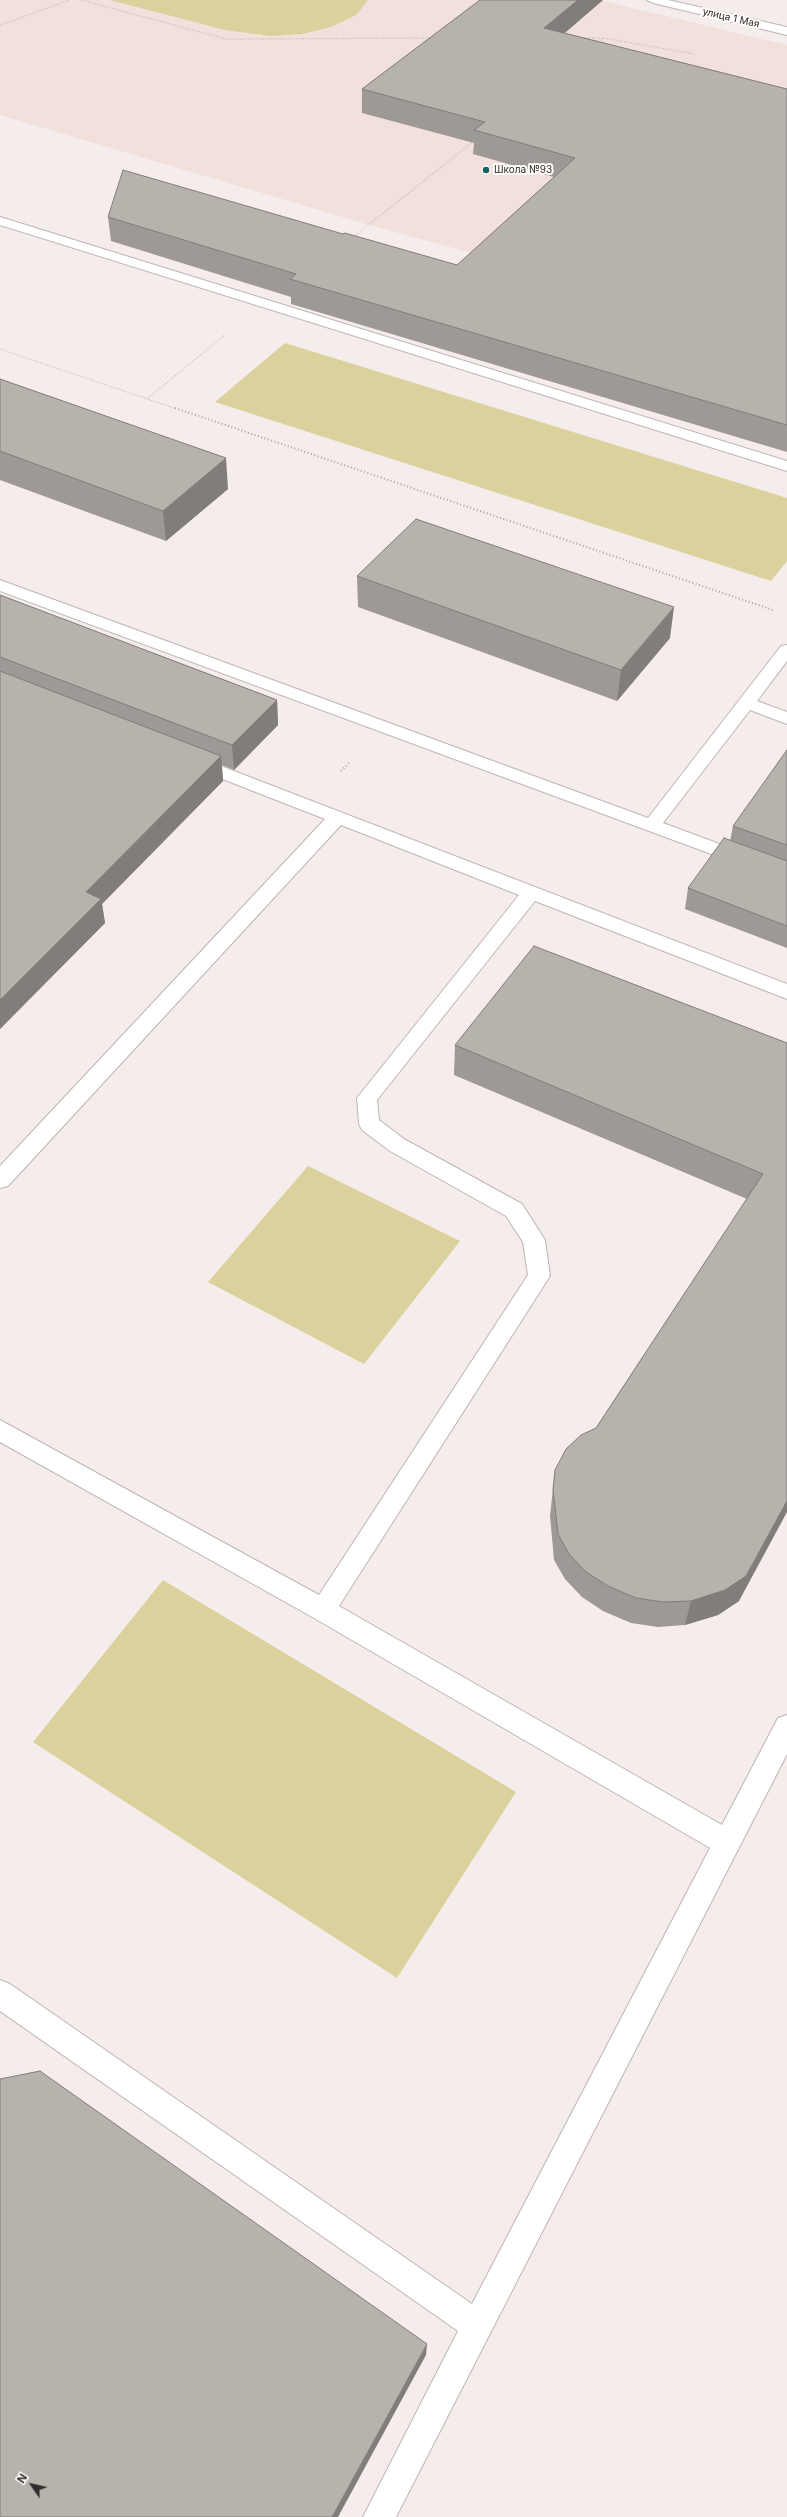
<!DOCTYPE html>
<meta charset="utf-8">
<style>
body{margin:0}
#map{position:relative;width:787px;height:2517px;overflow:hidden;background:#f5edeb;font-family:Inter,sans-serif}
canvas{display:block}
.north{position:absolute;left:12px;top:2465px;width:40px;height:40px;-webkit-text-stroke:3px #fffcfb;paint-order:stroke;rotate:304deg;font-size:11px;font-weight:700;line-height:16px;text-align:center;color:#2f2c2b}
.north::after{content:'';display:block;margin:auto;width:14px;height:18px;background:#2f2c2b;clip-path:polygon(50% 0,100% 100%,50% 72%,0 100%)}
</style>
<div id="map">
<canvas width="787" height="2517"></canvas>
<div class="north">N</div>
</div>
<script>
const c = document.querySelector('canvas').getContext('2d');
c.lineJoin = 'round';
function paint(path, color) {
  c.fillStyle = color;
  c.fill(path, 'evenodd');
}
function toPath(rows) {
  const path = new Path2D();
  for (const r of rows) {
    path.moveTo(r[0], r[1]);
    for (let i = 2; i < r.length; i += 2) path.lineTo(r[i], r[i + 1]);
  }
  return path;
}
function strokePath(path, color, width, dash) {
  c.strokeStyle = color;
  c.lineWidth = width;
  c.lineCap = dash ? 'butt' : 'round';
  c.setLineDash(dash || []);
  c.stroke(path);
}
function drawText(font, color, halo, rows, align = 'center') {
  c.font = font + ' Inter,sans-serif';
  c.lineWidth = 4;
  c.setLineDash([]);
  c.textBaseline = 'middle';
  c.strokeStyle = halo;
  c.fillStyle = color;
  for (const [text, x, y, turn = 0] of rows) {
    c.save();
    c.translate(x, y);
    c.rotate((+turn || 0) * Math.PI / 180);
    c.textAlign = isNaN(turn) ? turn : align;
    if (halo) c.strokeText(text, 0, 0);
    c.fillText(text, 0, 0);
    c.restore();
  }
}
const built = toPath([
 [0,0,599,0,787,45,787,339,369,225,0,115]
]);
const green = toPath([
 [110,0,368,0,356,15,331,27,302,34,270,36,225,30],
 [285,343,787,498,787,561,771,581,215,402],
 [308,1166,460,1241,364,1364,208,1282],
 [163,1580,516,1792,397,1978,33,1742]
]);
const pathFar1 = toPath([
 [81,0,226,39,433,38],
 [0,25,70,0],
 [582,38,603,38],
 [596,43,603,38,694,54],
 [352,238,474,141],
 [0,349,177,409],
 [148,398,225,335]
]);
const path = toPath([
 [175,408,773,610],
 [341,771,350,762]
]);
const minor = toPath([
 [647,0,668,0,787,27,787,35,653,3,647,0],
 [0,217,787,461,787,471,0,225,0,217],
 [0,580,648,818,781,646,787,645,787,661,757,701,787,712,787,724,750,710,663,823,787,869,787,882,0,591,0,580],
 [195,756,787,984,787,999,535,901,377,1100,379,1120,404,1139,522,1204,545,1240,550,1276,339,1606,722,1825,778,1718,787,1715,787,1754,396,2517,363,2517,458,2331,0,2011,0,1980,10,1984,472,2304,710,1848,314,1618,0,1442,0,1420,319,1595,528,1275,523,1242,506,1216,390,1151,362,1130,359,1124,357,1098,519,895,341,825,8,1186,0,1188,0,1166,325,819,189,766,186,762,189,758,195,756]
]);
const wall = toPath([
 [480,0,603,0,565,33,787,89,787,452,291,304,291,297,111,241,108,217,343,234,457,265,554,177,473,154,474,143,362,113,362,89],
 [0,379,228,489,166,541,0,480],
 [357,576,670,638,617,701,358,607],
 [0,595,277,700,278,725,234,770,222,765,223,781,102,904,105,923,0,1029],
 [787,750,787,948,685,909,688,888,730,841,733,826],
 [787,1043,739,1601,718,1615,685,1625,658,1627,631,1623,603,1611,582,1597,565,1579,554,1560,550,1516,555,1470,596,1428,747,1199,454,1075,455,1045]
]);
const shadedWall = toPath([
 [578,0,603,0,543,51,544,28],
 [226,458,228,489,166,541,163,511],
 [674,607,670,638,617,701,621,670],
 [277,700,278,725,234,770,232,745],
 [221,756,223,781,102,904,105,923,0,1029,0,1000,86,892],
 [787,1501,787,1512,739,1601,718,1615,685,1625,691,1601],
 [427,2344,426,2355,338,2517,332,2517]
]);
const building = toPath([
 [480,0,578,0,544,28,787,89,787,425,290,279,296,274,108,217,123,170,343,234,345,233,457,265,575,158,474,130,485,122,362,89,480,0],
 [0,379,226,458,163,511,0,451,0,379],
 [416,519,674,607,621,670,357,576,416,519],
 [0,595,277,700,232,745,0,657,0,595],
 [0,671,221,756,86,892,101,899,0,1000,0,671],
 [787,750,787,845,733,826,787,750],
 [724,838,787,861,787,926,688,888,724,838],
 [534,946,787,1043,787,1501,746,1576,725,1590,691,1601,663,1602,636,1598,608,1586,586,1572,569,1554,558,1534,553,1489,555,1470,566,1449,581,1435,596,1428,763,1174,455,1045,534,946],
 [40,2071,427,2344,332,2517,0,2517,0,2079,40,2071]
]);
const markers = [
 [486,170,4,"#146463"]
];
const farStreetnames = [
 ["улица 1 Мая",731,18,13]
];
const farPoinames = [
 ["Школа №93",494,170]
];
paint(built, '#f1e0dc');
paint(green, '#dbd19d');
strokePath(minor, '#bdb5b3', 2);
strokePath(pathFar1, '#a6a09e', 1.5, [0.5, 2]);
strokePath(path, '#a6a09e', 2, [1, 2.5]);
paint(minor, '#fff');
paint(wall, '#9e9995');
paint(shadedWall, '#817d79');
paint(building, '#b8b2ad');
strokePath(building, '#817d79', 1);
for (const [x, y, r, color] of markers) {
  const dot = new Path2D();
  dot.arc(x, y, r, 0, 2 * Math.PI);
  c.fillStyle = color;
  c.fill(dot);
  strokePath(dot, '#fffcfb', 1.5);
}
drawText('10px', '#2f2c2b', '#fffcfb', farStreetnames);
drawText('10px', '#2f2c2b', '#fffcfb', farPoinames, 'left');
</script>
